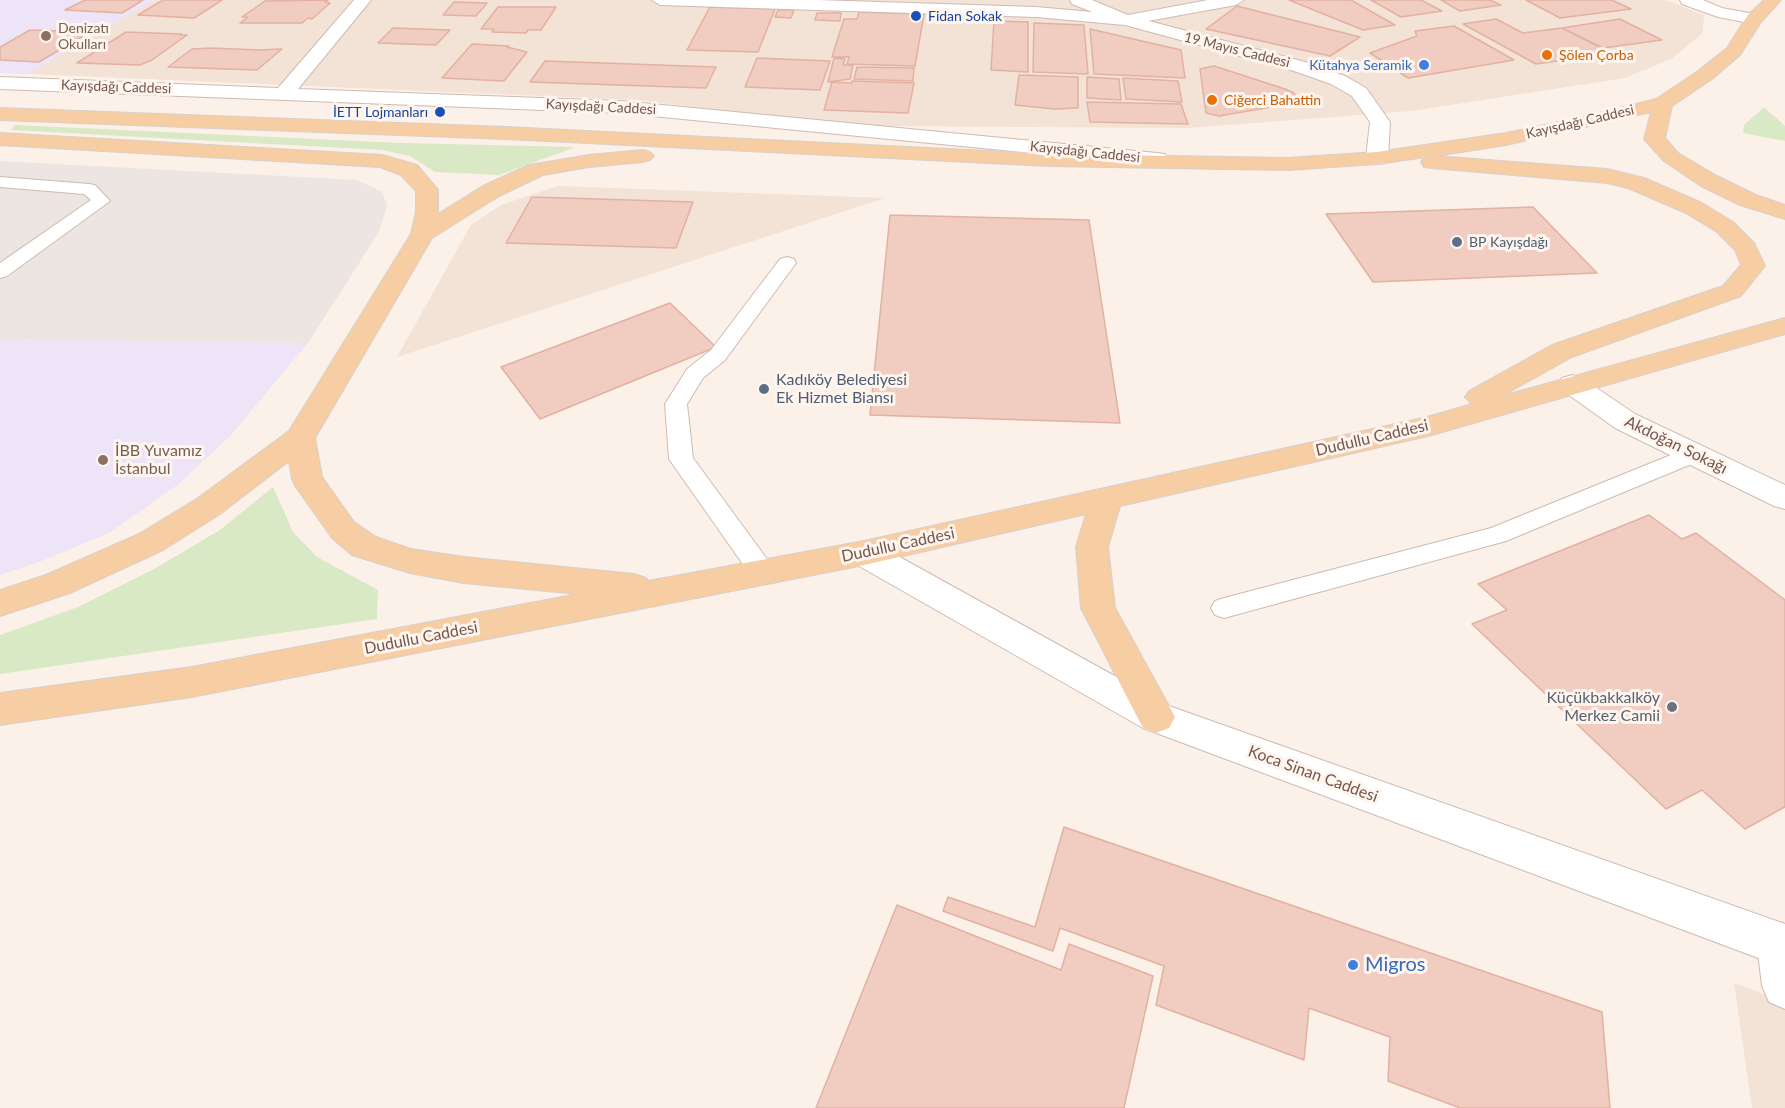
<!DOCTYPE html>
<meta charset="utf-8">
<style>
body{margin:0}
canvas{display:block;background:#fcf1e8}
</style>
<canvas width="1785" height="1108"></canvas>
<script>
const c = document.querySelector('canvas').getContext('2d');
c.lineJoin = 'round';
function paint(path, color) {
  c.fillStyle = color;
  c.fill(path, 'evenodd');
}
function toPath(rows) {
  const path = new Path2D();
  for (const r of rows) {
    path.moveTo(r[0], r[1]);
    for (let i = 2; i < r.length; i += 2) path.lineTo(r[i], r[i + 1]);
  }
  return path;
}
function strokePath(path, color, width, dash) {
  c.strokeStyle = color;
  c.lineWidth = width;
  c.lineCap = dash ? 'butt' : 'round';
  c.setLineDash(dash || []);
  c.stroke(path);
}
function drawText(font, color, halo, rows, align = 'center') {
  c.font = font + ' Lato,sans-serif';
  c.lineWidth = 6;
  c.setLineDash([]);
  c.textBaseline = 'middle';
  c.strokeStyle = halo;
  c.fillStyle = color;
  for (const [text, x, y, turn = 0] of rows) {
    c.save();
    c.translate(x, y);
    c.rotate((+turn || 0) * Math.PI / 180);
    c.textAlign = isNaN(turn) ? turn : align;
    if (halo) c.strokeText(text, 0, 0);
    c.fillText(text, 0, 0);
    c.restore();
  }
}
const residential = toPath([
 [155,0,1666,0,1704,15,1703,33,1671,59,1625,78,1412,111,1188,128,860,126,636,100,27,74],
 [558,186,885,198,397,357,471,225,501,205],
 [1734,983,1785,1002,1785,1108,1752,1108]
]);
const industrial = toPath([
 [0,161,357,180,382,192,387,205,379,232,308,343,0,339]
]);
const education = toPath([
 [0,0,155,0,27,74,0,73],
 [0,339,308,343,231,435,179,484,109,533,39,562,0,575]
]);
const green = toPath([
 [1764,107,1785,126,1785,141,1743,133,1744,125],
 [15,125,401,143,576,147,499,175,435,172,410,156,382,150,11,130],
 [273,487,293,532,317,557,378,590,377,619,0,674,0,635,78,607,154,569,220,530]
]);
const building = toPath([
 [85,0,143,0,122,13,65,10,85,0],
 [163,0,222,0,194,18,138,15,163,0],
 [328,0,325,2,330,3,312,19,308,18,302,23,240,23,248,17,242,17,265,1,328,0],
 [1289,0,1351,0,1395,25,1363,30,1289,0],
 [1371,0,1421,0,1442,11,1401,17,1371,0],
 [1441,0,1490,0,1501,5,1460,11,1441,0],
 [1526,0,1612,0,1631,9,1560,18,1526,0],
 [454,2,487,3,476,16,443,15,454,2],
 [1237,6,1360,37,1330,56,1206,29,1237,6],
 [498,7,556,7,541,30,528,30,526,33,492,32,494,29,481,29,498,7],
 [710,7,775,9,758,52,687,50,710,7],
 [778,10,794,10,791,18,775,17,778,10],
 [859,12,924,14,915,66,847,64,849,57,832,57,844,19,857,19,859,12],
 [817,13,841,13,840,21,815,20,817,13],
 [1496,19,1523,33,1562,28,1611,53,1536,64,1463,24,1496,19],
 [1620,19,1662,40,1603,48,1562,28,1620,19],
 [994,21,1028,22,1028,72,991,70,994,21],
 [1034,23,1084,25,1088,74,1033,72,1034,23],
 [1454,26,1514,60,1408,78,1370,53,1417,36,1415,31,1454,26],
 [393,28,450,30,436,45,378,43,393,28],
 [1090,29,1181,50,1185,78,1094,74,1090,29],
 [30,30,90,32,39,62,0,60,0,47,30,30],
 [126,32,182,34,180,35,187,35,152,60,140,65,77,63,126,32],
 [472,44,509,46,507,47,527,52,504,81,442,78,472,44],
 [211,48,259,50,282,49,257,70,168,67,192,49,211,48],
 [757,58,830,61,820,90,745,87,757,58],
 [834,58,845,59,843,65,853,65,850,79,828,82,834,58],
 [545,61,716,67,706,88,530,82,545,61],
 [1214,66,1285,89,1294,93,1296,97,1283,105,1219,116,1206,113,1200,69,1214,66],
 [857,67,914,68,913,81,854,79,857,67],
 [1019,75,1078,77,1078,108,1054,109,1015,105,1019,75],
 [1087,77,1119,79,1121,100,1087,98,1087,77],
 [1123,78,1178,81,1182,102,1126,99,1123,78],
 [852,81,914,83,908,113,824,110,832,82,852,83,852,81],
 [1087,102,1181,104,1188,124,1090,122,1087,102],
 [532,197,693,202,676,248,506,243,532,197],
 [1533,207,1597,273,1373,282,1326,214,1533,207],
 [890,215,1089,220,1120,423,870,415,890,215],
 [670,303,716,347,540,419,501,367,670,303],
 [1649,515,1682,539,1696,533,1785,600,1785,807,1745,829,1702,790,1666,809,1472,624,1507,610,1478,584,1649,515],
 [1064,827,1602,1012,1610,1108,1460,1108,1388,1081,1390,1037,1309,1008,1304,1060,1156,1005,1164,966,1060,928,1053,951,943,911,948,897,1035,927,1064,827],
 [897,905,1061,970,1069,944,1153,976,1124,1108,816,1108,897,905]
]);
const service = toPath([
 [0,177,89,184,95,185,110,201,7,276,0,278,0,263,91,200,84,194,0,187,0,177],
 [787,257,794,259,796,263,725,360,703,378,687,404,693,458,772,566,776,573,772,580,763,583,754,580,669,459,665,404,687,369,711,350,780,259,787,257],
 [1693,446,1701,448,1705,454,1701,460,1506,541,1224,618,1215,615,1211,608,1215,601,1224,598,1491,528,1693,446]
]);
const minor = toPath([
 [354,0,371,0,298,89,621,101,1157,153,1165,154,1168,159,1165,164,1157,165,621,113,0,89,0,77,278,88,354,0],
 [652,0,817,0,1036,7,1126,15,1305,62,1345,76,1366,88,1390,122,1388,158,1385,163,1377,164,1369,163,1366,158,1370,122,1352,96,1331,84,1291,70,1125,25,1036,17,660,5,652,0],
 [1572,375,1582,378,1635,414,1785,485,1785,509,1774,506,1615,428,1562,390,1558,384,1562,378,1572,375],
 [1779,922,1785,924,1785,1009,1769,1002,1762,986,1757,944,1763,928,1779,922]
]);
const tertiary = toPath([
 [1070,0,1092,0,1128,15,1208,0,1244,0,1236,5,1126,25,1072,4,1070,0],
 [1680,0,1703,0,1722,8,1760,15,1763,19,1760,23,1754,24,1718,17,1682,4,1680,0],
 [864,541,876,544,1169,706,1785,924,1785,968,1143,728,852,562,848,553,852,544,864,541]
]);
const primary = toPath([
 [1764,0,1781,0,1761,22,1740,55,1712,79,1672,106,1665,138,1678,153,1717,176,1756,195,1785,205,1785,219,1740,205,1701,186,1664,161,1644,139,1651,112,1506,145,1435,156,1607,169,1644,178,1702,203,1733,222,1754,243,1765,266,1741,296,1572,357,1502,396,1785,318,1785,334,1428,436,1120,506,1108,547,1115,608,1175,717,1169,728,1156,733,1143,728,1081,608,1076,547,1086,514,864,565,192,697,0,725,0,693,192,667,578,594,464,583,410,573,352,555,332,538,296,487,292,479,289,461,220,514,163,550,70,593,0,616,0,590,46,575,139,534,198,498,289,431,411,234,416,212,416,191,401,175,380,167,0,145,0,133,382,155,417,165,438,190,438,214,483,186,529,165,589,155,643,150,650,152,654,156,650,160,643,162,589,167,543,175,499,196,432,238,315,438,322,477,354,522,376,537,411,549,464,557,634,574,646,578,648,581,864,541,1427,417,1472,404,1465,397,1469,391,1552,345,1723,286,1741,265,1735,250,1717,232,1686,213,1628,188,1607,183,1432,168,1424,167,1421,162,1426,157,1377,164,1288,170,1049,166,506,139,0,120,0,108,506,127,1049,154,1288,158,1377,152,1506,133,1588,116,1656,99,1698,71,1727,48,1748,15,1764,0]
]);
const markers = [
 [916,16,6,"#1a4fb4"],
 [46,36,6,"#8d6e63"],
 [1547,55,6,"#e8710a"],
 [1424,65,6,"#3f7fe0"],
 [1212,100,6,"#e8710a"],
 [440,112,6,"#1a4fb4"],
 [1457,242,6,"#5c6f8a"],
 [764,389,6,"#5c6f8a"],
 [103,460,6,"#8d6e63"],
 [1672,707,6,"#6b7280"],
 [1353,965,6,"#3f7fe0"]
];
const farTransitnames = [
 ["Fidan Sokak",928,16],
 ["İETT Lojmanları",428,112,"right"]
];
const farEducationnames = [
 ["Denizatı",58,28],
 ["Okulları",58,44]
];
const farStreetnames = [
 ["19 Mayıs Caddesi",1237,50,14],
 ["Kayışdağı Caddesi",116,87,2],
 ["Kayışdağı Caddesi",601,107,3],
 ["Kayışdağı Caddesi",1580,122,-13],
 ["Kayışdağı Caddesi",1085,152,6]
];
const farFoodnames = [
 ["Şölen Çorba",1559,55],
 ["Ciğerci Bahattin",1224,100]
];
const farShopnames = [
 ["Kütahya Seramik",1412,65]
];
const farServicenames = [
 ["BP Kayışdağı",1469,242]
];
const serviceNames = [
 ["Kadıköy Belediyesi",776,380],
 ["Ek Hizmet Biansı",776,398]
];
const streetNames = [
 ["Dudullu Caddesi",1372,438,-13],
 ["Akdoğan Sokağı",1676,445,26],
 ["Dudullu Caddesi",898,545,-12],
 ["Dudullu Caddesi",421,638,-11],
 ["Koca Sinan Caddesi",1313,774,20]
];
const educationNames = [
 ["İBB Yuvamız",115,451],
 ["İstanbul",115,469]
];
const worshipNames = [
 ["Küçükbakkalköy",1660,698],
 ["Merkez Camii",1660,716]
];
const nearShopnames = [
 ["Migros",1365,965]
];
paint(residential, '#f3e2d6');
paint(industrial, '#ece5e1');
paint(education, '#eee4f8');
paint(green, '#d9e9c6');
paint(building, '#f0cdc0');
strokePath(building, '#e2b1a1', 1.5);
strokePath(service, '#cfbab1', 2);
strokePath(minor, '#cfbab1', 2);
strokePath(tertiary, '#cfbab1', 2);
strokePath(primary, '#d8d0cd', 2);
paint(service, '#fff');
paint(minor, '#fff');
paint(tertiary, '#fff');
paint(primary, '#f7cda3');
for (const [x, y, r, color] of markers) {
  const dot = new Path2D();
  dot.arc(x, y, r, 0, 2 * Math.PI);
  c.fillStyle = color;
  c.fill(dot);
  strokePath(dot, '#fef6ee', 2);
}
drawText('14px', '#164399', '#fef6ee', farTransitnames, 'left');
drawText('14px', '#785e54', '#fef6ee', farEducationnames, 'left');
drawText('14px', '#75564d', '#fef6ee', farStreetnames);
drawText('14px', '#c56008', '#fef6ee', farFoodnames, 'left');
drawText('14px', '#366cbe', '#fef6ee', farShopnames, 'right');
drawText('14px', '#4e5e75', '#fef6ee', farServicenames, 'left');
drawText('16px', '#4e5e75', '#fef6ee', serviceNames, 'left');
drawText('16px', '#75564d', '#fef6ee', streetNames);
drawText('16px', '#785e54', '#fef6ee', educationNames, 'left');
drawText('16px', '#5b616d', '#fef6ee', worshipNames, 'right');
drawText('20px', '#366cbe', '#fef6ee', nearShopnames, 'left');
</script>
